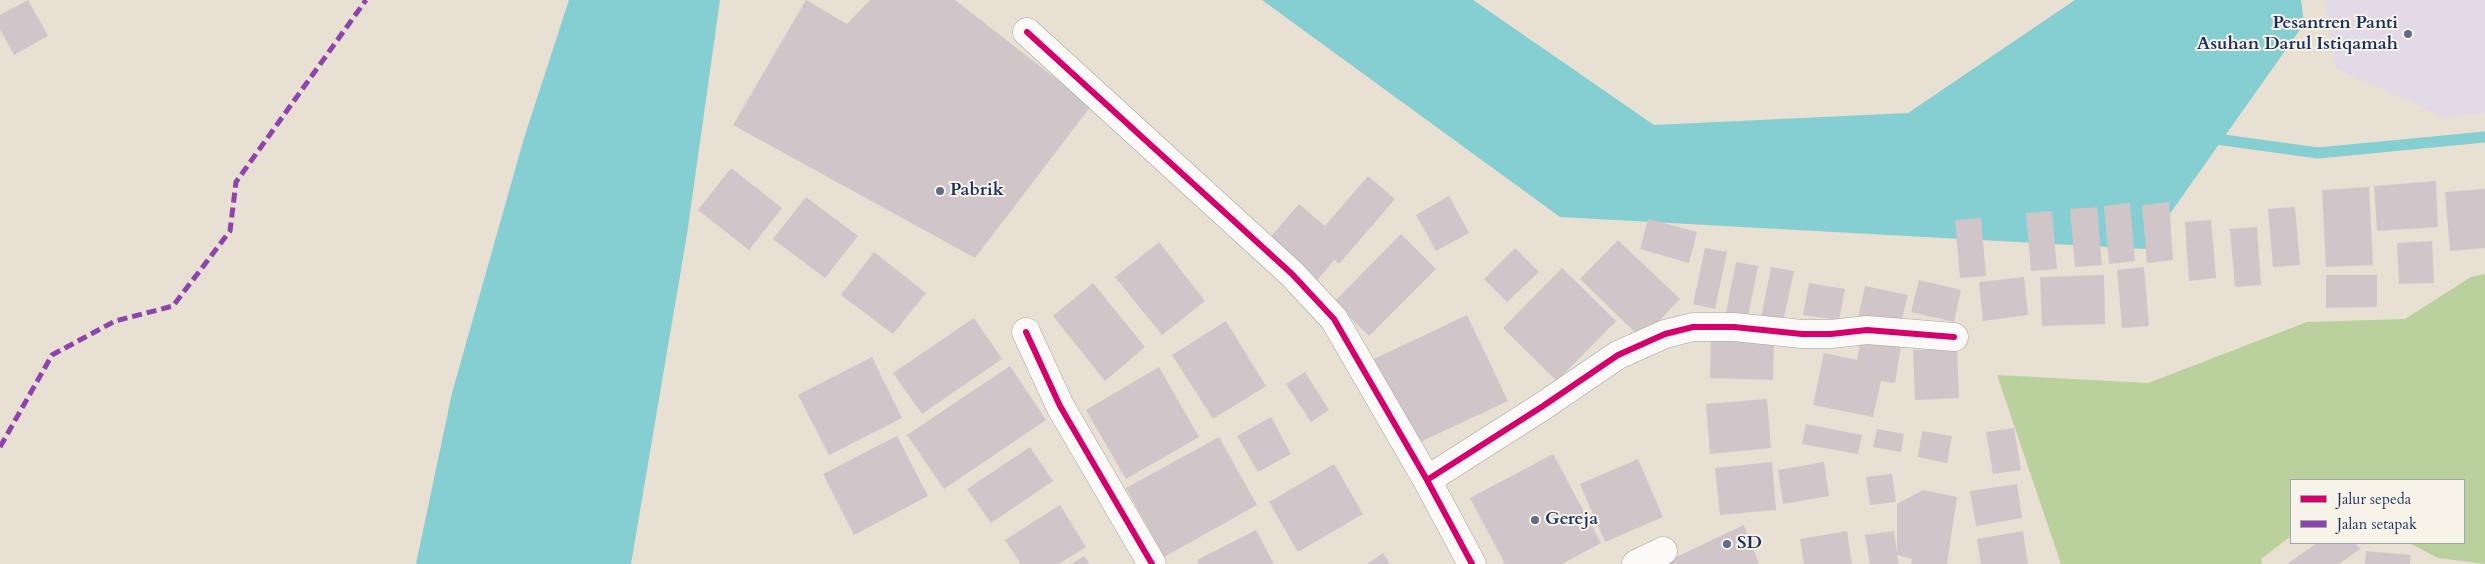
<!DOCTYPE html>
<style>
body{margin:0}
#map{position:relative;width:2485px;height:564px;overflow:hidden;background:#e8e0d2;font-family:Cardo,serif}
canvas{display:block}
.legend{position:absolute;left:2290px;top:479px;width:175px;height:65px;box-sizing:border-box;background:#f7f3e8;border:1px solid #9fa5b1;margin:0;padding:6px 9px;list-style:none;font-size:15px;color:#1b2f5e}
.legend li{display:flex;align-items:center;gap:10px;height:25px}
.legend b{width:25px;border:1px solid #9fa5b1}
</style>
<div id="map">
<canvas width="2485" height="564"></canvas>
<ul class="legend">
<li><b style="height:6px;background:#d6006c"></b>Jalur sepeda</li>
<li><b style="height:6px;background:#8e44ad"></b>Jalan setapak</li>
</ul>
</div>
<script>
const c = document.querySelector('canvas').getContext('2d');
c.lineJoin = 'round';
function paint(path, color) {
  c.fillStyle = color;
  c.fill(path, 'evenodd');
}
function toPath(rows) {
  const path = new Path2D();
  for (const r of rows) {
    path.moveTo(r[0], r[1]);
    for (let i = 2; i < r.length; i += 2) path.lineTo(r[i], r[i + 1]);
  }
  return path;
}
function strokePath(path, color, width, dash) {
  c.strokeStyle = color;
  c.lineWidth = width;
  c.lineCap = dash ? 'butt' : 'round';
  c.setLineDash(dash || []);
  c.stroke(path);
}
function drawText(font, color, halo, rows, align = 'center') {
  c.font = font + ' Cardo,serif';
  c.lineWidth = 4;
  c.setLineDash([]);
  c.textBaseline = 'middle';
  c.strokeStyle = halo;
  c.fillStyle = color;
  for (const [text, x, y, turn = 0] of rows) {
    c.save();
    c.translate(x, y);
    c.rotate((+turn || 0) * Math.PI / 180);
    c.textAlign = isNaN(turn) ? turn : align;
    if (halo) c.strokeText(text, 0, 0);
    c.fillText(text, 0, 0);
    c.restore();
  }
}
const built = toPath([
 [2325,0,2485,0,2485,113,2444,117,2335,68]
]);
const green = toPath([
 [2485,274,2485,564,2438,558,2409,543,2464,543,2464,480,2291,480,2291,536,2261,559,2262,564,2061,564,1997,375,2148,383,2307,322,2405,319,2471,277]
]);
const water = toPath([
 [569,0,720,0,687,234,631,564,416,564,452,393,524,138],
 [1262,0,1473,0,1654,125,1908,113,2075,0,2301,0,2304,24,2145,249,1560,217]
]);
const stream = toPath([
 [2209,138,2318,153,2485,137]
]);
const building = toPath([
 [28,0,48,36,14,55,0,29,0,15],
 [806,0,847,24,870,0,955,0,1091,106,975,258,733,125],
 [731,168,782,208,749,250,698,210],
 [1368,176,1395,199,1339,264,1334,260,1316,282,1267,241,1299,204,1325,226],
 [2436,181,2438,227,2377,231,2374,186],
 [2369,187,2373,265,2326,267,2322,190],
 [2485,189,2485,248,2450,251,2445,192],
 [1449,196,1469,233,1436,251,1416,215],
 [806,197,858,236,825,278,773,239],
 [2169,202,2173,260,2147,263,2142,205],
 [2130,203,2135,261,2109,264,2104,206],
 [2097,207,2102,265,2075,267,2070,209],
 [2295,207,2300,265,2273,267,2268,209],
 [2052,211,2057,269,2031,271,2026,213],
 [1981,218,1986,276,1960,278,1955,220],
 [1648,219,1697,232,1689,263,1640,249],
 [2211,220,2216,278,2189,281,2185,222],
 [2257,227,2261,285,2235,287,2230,229],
 [1401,234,1436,269,1369,336,1334,302],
 [1618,240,1680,299,1642,339,1580,279],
 [2432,241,2434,283,2399,284,2397,243],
 [1159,242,1205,301,1162,335,1115,277],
 [1515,248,1539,272,1507,302,1484,279],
 [1705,248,1727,252,1715,309,1693,304],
 [874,252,926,293,893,334,841,295],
 [1736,262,1758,266,1747,322,1725,318],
 [1771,267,1794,271,1782,327,1760,323],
 [2144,267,2149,326,2122,328,2117,270],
 [1562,268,1616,321,1557,381,1503,328],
 [2104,275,2105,324,2042,326,2040,277],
 [2326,275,2377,275,2377,307,2326,308],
 [2024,277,2028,315,1983,321,1979,282],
 [1919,280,1961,290,1954,322,1911,312],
 [1093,283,1145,347,1105,381,1053,316],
 [1809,283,1845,289,1839,320,1803,315],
 [1865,286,1908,295,1900,327,1858,318],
 [1467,315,1508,401,1414,445,1374,359],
 [974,318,1002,359,922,414,893,373],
 [1226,321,1266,386,1213,419,1172,355],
 [1862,334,1902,340,1895,383,1881,381,1873,417,1813,405,1824,353,1857,360],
 [1711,338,1774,340,1773,380,1710,378],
 [1957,348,1959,398,1915,400,1913,350],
 [872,357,902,418,829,455,798,395],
 [1010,366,1046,420,944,489,907,435],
 [1159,367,1199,437,1126,479,1086,410],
 [1305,372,1329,410,1311,422,1286,384],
 [1767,399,1771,448,1710,454,1706,404],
 [1271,417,1291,454,1258,472,1237,436],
 [1806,424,1862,435,1858,454,1802,444],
 [2014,428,2021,470,1993,474,1986,432],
 [1877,429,1904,434,1901,452,1873,447],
 [1922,431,1952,436,1947,463,1918,457],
 [897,436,928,496,854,535,823,474],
 [1219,437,1257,505,1164,557,1126,488],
 [1030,447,1053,481,991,523,967,489],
 [1553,454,1601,543,1562,564,1505,564,1470,498],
 [1638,459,1663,517,1605,542,1580,484],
 [1772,462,1776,510,1720,515,1715,468],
 [1824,462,1829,496,1783,504,1778,470],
 [1334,464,1363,514,1298,552,1269,502],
 [1892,474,1896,502,1870,505,1866,477],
 [2017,484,2022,518,1976,526,1970,491],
 [1923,490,1957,497,1947,564,1911,564,1912,559,1897,555,1899,564,1870,564,1865,535,1894,531,1897,553,1897,504],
 [1060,505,1086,547,1059,564,1021,564,1005,540],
 [1744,525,1759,564,1661,564],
 [1256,530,1274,564,1199,564,1197,560],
 [1847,531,1852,564,1804,564,1800,539],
 [2023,531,2028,564,1981,564,1977,539],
 [2317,543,2355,543,2360,549,2339,564,2287,564],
 [2366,551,2411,555,2410,564,2365,564],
 [1383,553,1390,564,1367,564],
 [1084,556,1090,564,1071,564]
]);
const street = toPath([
 [1027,32,1292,274,1334,319,1427,480,1472,564],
 [1026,332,1060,406,1152,564],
 [1427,480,1543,406,1618,355,1665,334,1693,327,1734,327,1802,334,1831,334,1867,330,1954,337],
 [1636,564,1663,551]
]);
const quiet = toPath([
 [0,447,52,355,115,321,173,306,230,231,236,182,366,0]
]);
const cycleway = toPath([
 [1027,32,1292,274,1334,319,1427,480,1472,564],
 [1026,332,1060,406,1152,564],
 [1427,480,1543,406,1618,355,1665,334,1693,327,1734,327,1802,334,1831,334,1867,330,1954,337]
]);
const markers = [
 [2408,34,5,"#636d87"],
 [940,191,5,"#636d87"],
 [1535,520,5,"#636d87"],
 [1727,544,5,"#636d87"]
];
const poiNames = [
 ["Pesantren Panti",2398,24,"right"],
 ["Asuhan Darul Istiqamah",2398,45,"right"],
 ["Pabrik",950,191],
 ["Gereja",1545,520],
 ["SD",1737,544]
];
paint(built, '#e2dae6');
paint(green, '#bbd19d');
paint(water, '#85ced2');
strokePath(stream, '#85ced2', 11);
paint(building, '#d0c6c9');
strokePath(street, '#a5a4a2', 29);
strokePath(street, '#fcfaf8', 28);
strokePath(quiet, '#8e44ad', 5, [10, 5]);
strokePath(cycleway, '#d6006c', 6);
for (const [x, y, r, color] of markers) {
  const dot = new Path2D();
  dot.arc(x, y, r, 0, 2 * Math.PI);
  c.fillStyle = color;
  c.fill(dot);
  strokePath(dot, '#f7f3e8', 2);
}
drawText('bold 18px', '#1b2f5e', '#f7f3e8', poiNames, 'left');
</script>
